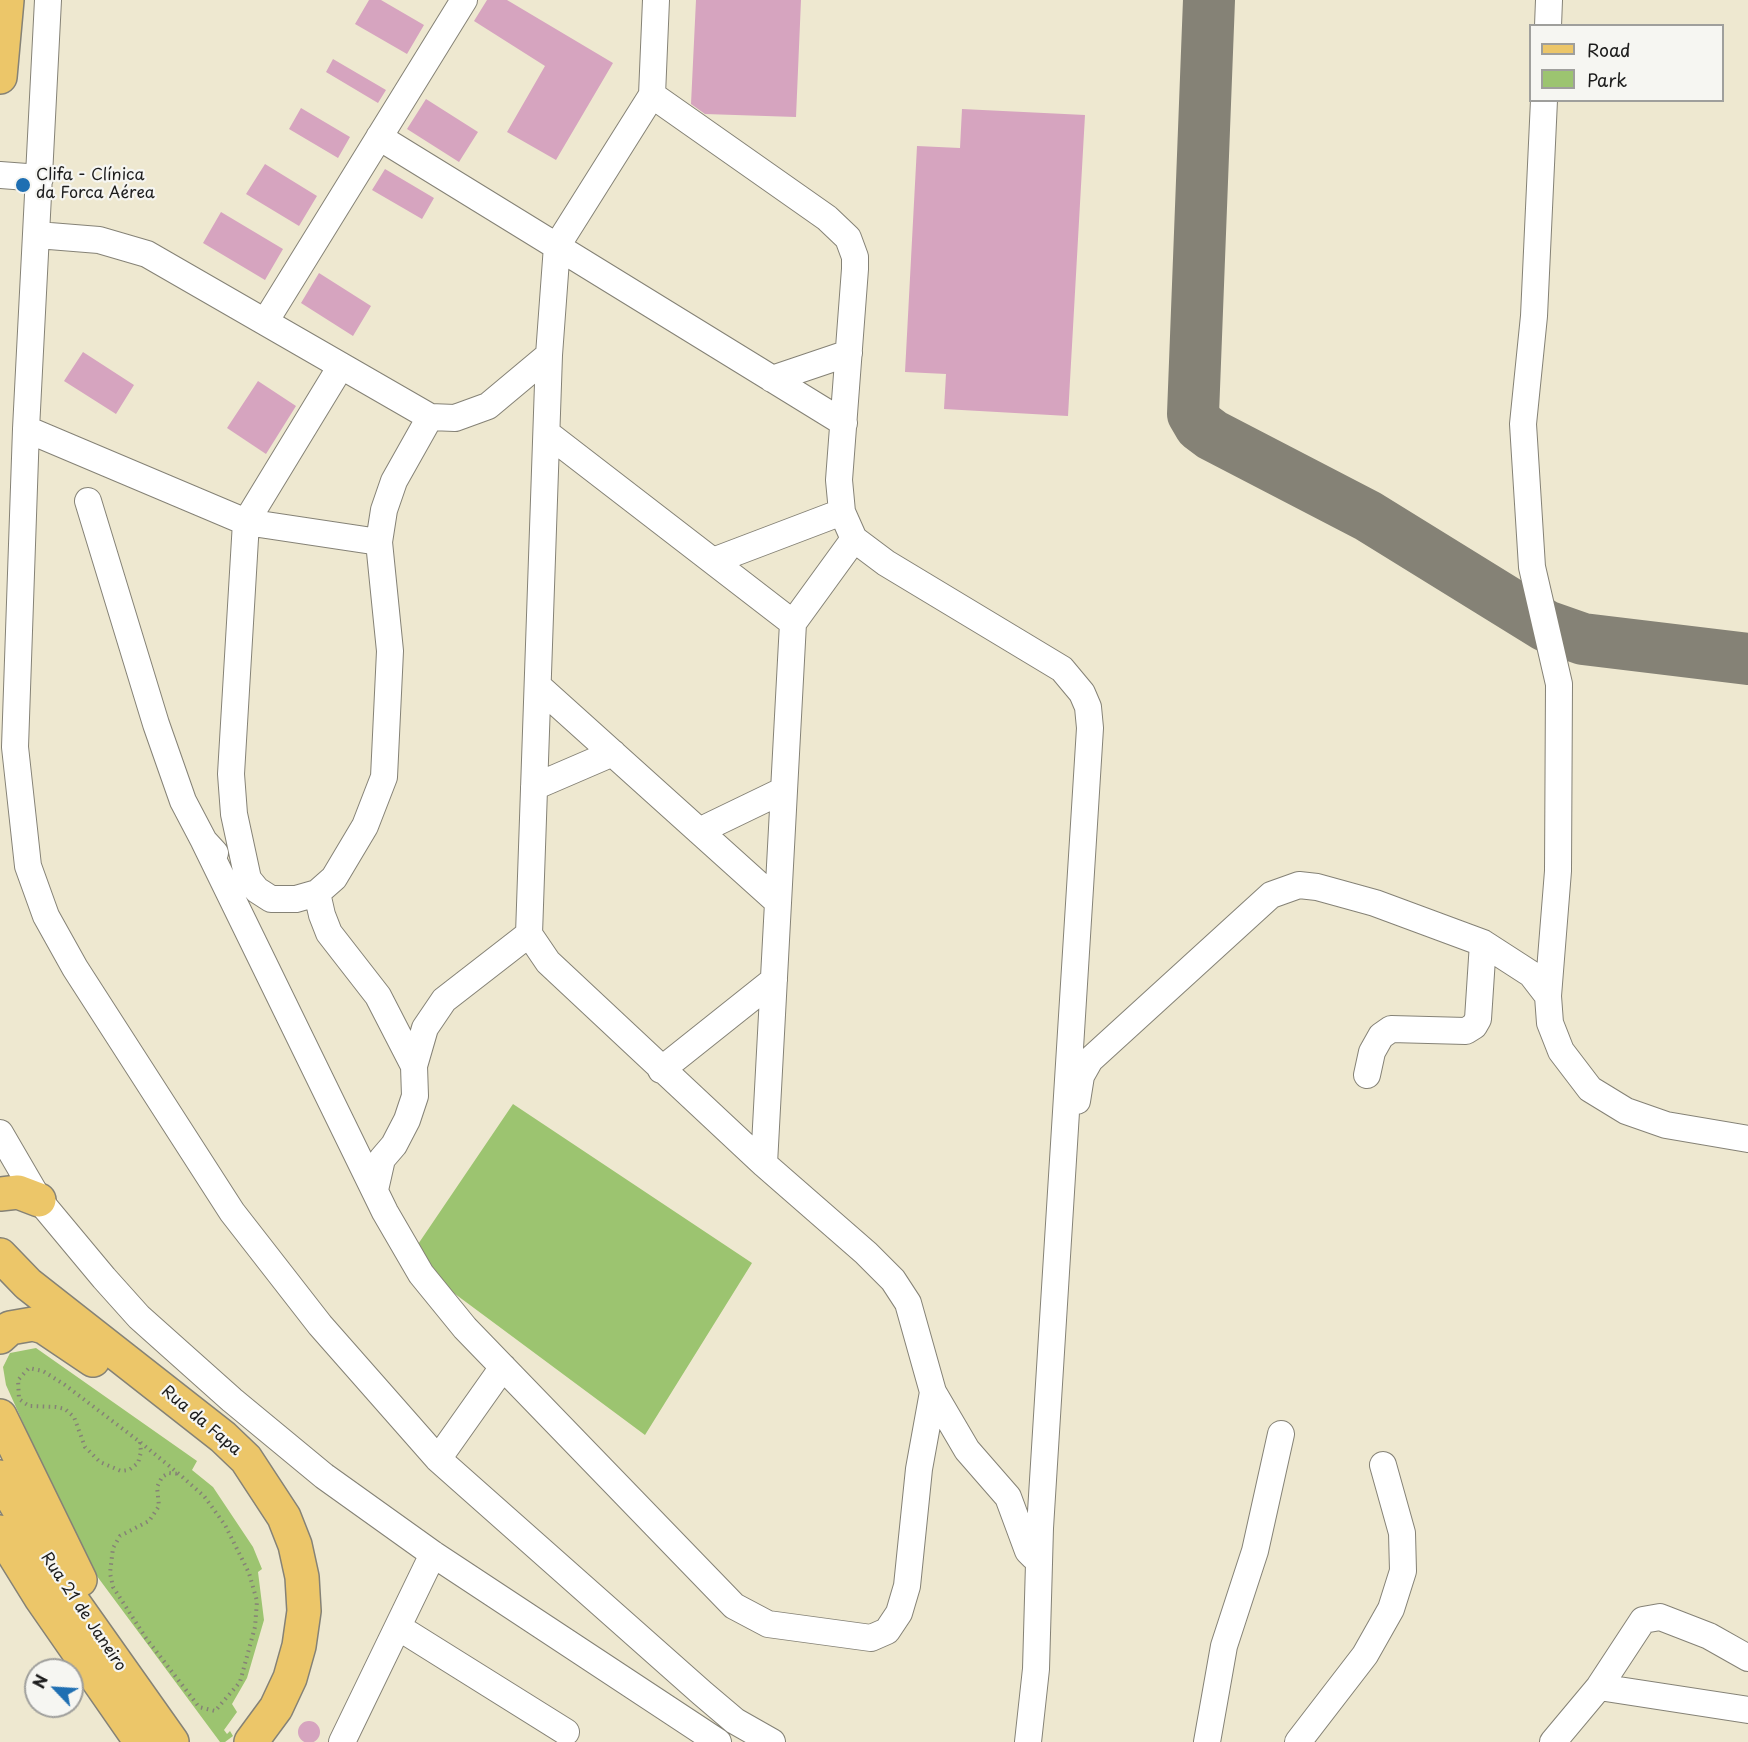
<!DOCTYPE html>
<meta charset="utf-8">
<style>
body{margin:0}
#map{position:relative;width:1748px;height:1742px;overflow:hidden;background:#eee8d0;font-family:"Playpen Sans",sans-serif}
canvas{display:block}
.legend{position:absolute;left:1529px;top:24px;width:195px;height:78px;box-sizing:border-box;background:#f6f6f2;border:2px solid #9f9f9c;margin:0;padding:8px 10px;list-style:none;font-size:18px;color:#1c1c1c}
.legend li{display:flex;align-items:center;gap:12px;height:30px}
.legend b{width:30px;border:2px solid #9f9f9c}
.north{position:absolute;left:24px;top:1658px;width:60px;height:60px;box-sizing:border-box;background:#f6f6f2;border:2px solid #9f9f9c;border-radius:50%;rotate:295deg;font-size:16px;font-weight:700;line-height:24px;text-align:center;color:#1c1c1c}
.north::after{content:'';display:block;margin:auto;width:21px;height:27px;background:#1f6fb2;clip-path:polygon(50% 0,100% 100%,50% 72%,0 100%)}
</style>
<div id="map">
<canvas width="1748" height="1742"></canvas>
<ul class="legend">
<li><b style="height:8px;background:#ecc669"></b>Road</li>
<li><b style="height:16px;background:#9cc470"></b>Park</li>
</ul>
<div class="north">N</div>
</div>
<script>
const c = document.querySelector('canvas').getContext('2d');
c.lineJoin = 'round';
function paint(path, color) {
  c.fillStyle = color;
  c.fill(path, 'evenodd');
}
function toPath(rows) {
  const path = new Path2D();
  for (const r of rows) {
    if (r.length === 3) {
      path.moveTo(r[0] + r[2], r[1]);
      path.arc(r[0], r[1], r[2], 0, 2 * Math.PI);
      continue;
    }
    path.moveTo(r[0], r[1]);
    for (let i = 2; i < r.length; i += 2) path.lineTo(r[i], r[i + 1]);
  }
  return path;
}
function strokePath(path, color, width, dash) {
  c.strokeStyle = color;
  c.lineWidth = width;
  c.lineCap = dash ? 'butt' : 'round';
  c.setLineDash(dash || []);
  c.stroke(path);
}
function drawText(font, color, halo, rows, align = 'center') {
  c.font = font + ' "Playpen Sans",sans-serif';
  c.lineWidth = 4.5;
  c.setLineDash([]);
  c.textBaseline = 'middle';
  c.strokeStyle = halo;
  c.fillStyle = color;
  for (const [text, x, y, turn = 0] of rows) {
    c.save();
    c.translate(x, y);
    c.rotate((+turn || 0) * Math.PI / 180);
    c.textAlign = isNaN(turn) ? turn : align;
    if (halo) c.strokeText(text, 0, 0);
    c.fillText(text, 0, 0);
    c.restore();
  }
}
const green = toPath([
 [513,1104,752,1263,645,1435,408,1259],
 [36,1348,197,1461,192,1470,213,1487,253,1547,262,1569,258,1572,264,1620,247,1678,232,1704,237,1712,224,1730,227,1734,230,1731,233,1736,225,1742,220,1742,85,1560,6,1385,3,1367,10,1353]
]);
const taxiway = toPath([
 [1209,0,1193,414,1200,426,1212,435,1368,516,1546,626,1583,639,1748,659]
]);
const building = toPath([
 [369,0,381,0,424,25,407,54,355,24],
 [487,0,507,0,613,63,556,160,507,132,545,66,474,21],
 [696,0,801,0,796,117,705,114,691,104],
 [333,59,386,90,378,103,326,72],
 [426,99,478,132,459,162,407,129],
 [301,108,350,137,338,158,289,129],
 [962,109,1085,115,1068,416,944,409,946,374,905,372,917,146,960,148],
 [265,164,317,196,299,226,246,194],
 [385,169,434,198,422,219,372,190],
 [221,212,283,249,265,280,203,243],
 [319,273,371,306,353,336,301,303],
 [83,352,134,385,116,414,64,381],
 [258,381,296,406,266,454,227,428],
 [309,1732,11]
]);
const path = toPath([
 [140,1442,141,1452,138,1463,129,1470,121,1471,100,1462,85,1447,74,1417,65,1409,56,1407,29,1406,19,1399,18,1380,29,1368,43,1371,65,1385,140,1442,179,1474,204,1496,225,1525,249,1573,257,1601,255,1627,240,1682,215,1711,199,1707,146,1638,113,1587,110,1573,113,1548,120,1536,149,1521,159,1506,157,1487,162,1477,169,1473,179,1474]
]);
const minor = toPath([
 [48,0,26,429,15,747,28,866,46,916,75,968,232,1212,320,1325,438,1459,702,1693,735,1721,772,1742],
 [1548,26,1549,0],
 [652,95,827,218,848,238,855,257,855,269,839,480,842,512,854,539,886,563,1062,669,1082,693,1088,707,1090,728,1040,1528,1036,1669,1028,1742],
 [1544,100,1534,316,1523,424,1532,567,1559,684,1558,871,1548,996,1550,1023,1561,1051,1590,1089,1626,1111,1666,1125,1748,1139],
 [379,137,844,423],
 [0,175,40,178],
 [37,235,99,240,147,254,430,417,455,418,488,406,549,355],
 [265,322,464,0],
 [341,366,246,522,231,774,234,814,248,879,257,890,271,899,296,899,317,893,334,878,365,826,384,777,390,651,379,542,384,510,394,481,430,417],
 [772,379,849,353],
 [26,429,246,522,379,542],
 [548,434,793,623],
 [88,501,156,724,183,801,204,841,215,853],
 [713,561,842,512],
 [538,686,778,902],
 [534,787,613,753],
 [699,831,784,790],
 [204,841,385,1212,421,1274,465,1328,734,1606,768,1624,871,1638,887,1631,899,1613,907,1586,919,1469,933,1392,908,1303,893,1280,866,1253,764,1164,548,962,529,934,549,355,557,246,652,95,656,0],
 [317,893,322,915,329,933,378,996,414,1066],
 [661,1070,774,980],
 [1367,1075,1372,1052,1381,1036,1391,1029,1466,1031,1474,1026,1478,1019,1483,943],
 [1077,1101,1081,1076,1090,1060,1271,895,1299,885,1317,887,1375,903,1483,943,1531,974,1548,996],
 [0,1133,39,1200,104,1278,139,1317,232,1400,324,1476,433,1554,718,1742],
 [764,1164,793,623,854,539],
 [375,1190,382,1159,394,1145,407,1120,415,1096,414,1066,425,1028,444,1000,529,934],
 [933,1392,967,1450,1008,1497,1028,1551,1034,1557,1039,1554],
 [438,1459,503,1367],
 [398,1627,566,1732],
 [1599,1687,1748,1710],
 [342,1742,433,1554],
 [1207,1742,1224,1646,1255,1551,1281,1434],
 [1298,1742,1365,1655,1391,1609,1403,1571,1402,1533,1383,1465],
 [1553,1742,1599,1687,1643,1620,1660,1617,1709,1636,1748,1658]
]);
const major = toPath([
 [0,77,7,0],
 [0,1194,18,1192,39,1200],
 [0,1255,28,1284,223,1437,246,1459,284,1517,295,1545,302,1577,304,1611,299,1646,290,1678,276,1708,251,1742],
 [0,1337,10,1328,33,1324,44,1327,93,1360],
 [0,1416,80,1580],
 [0,1477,73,1602,172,1742],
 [0,1532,41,1598,141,1742]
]);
const markers = [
 [23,185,8,"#1f6fb2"]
];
const poiNames = [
 ["Clifa - Clínica",36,176],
 ["da Forca Aérea",36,194]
];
const streetNames = [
 ["Rua da Fapa",201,1421,40],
 ["Rua 21 de Janeiro",83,1612,56]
];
paint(green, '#9cc470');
strokePath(taxiway, '#858276', 52);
paint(building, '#d6a4bf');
strokePath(minor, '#858276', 28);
strokePath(major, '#858276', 36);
strokePath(path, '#858276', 4, [1.5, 4.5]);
strokePath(minor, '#fff', 26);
strokePath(major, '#ecc669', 33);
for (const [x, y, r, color] of markers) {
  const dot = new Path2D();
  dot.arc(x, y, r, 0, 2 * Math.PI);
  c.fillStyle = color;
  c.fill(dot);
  strokePath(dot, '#f6f6f2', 2);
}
drawText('16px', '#1c1c1c', '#f6f6f2', poiNames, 'left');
drawText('16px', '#1c1c1c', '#f6f6f2', streetNames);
</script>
